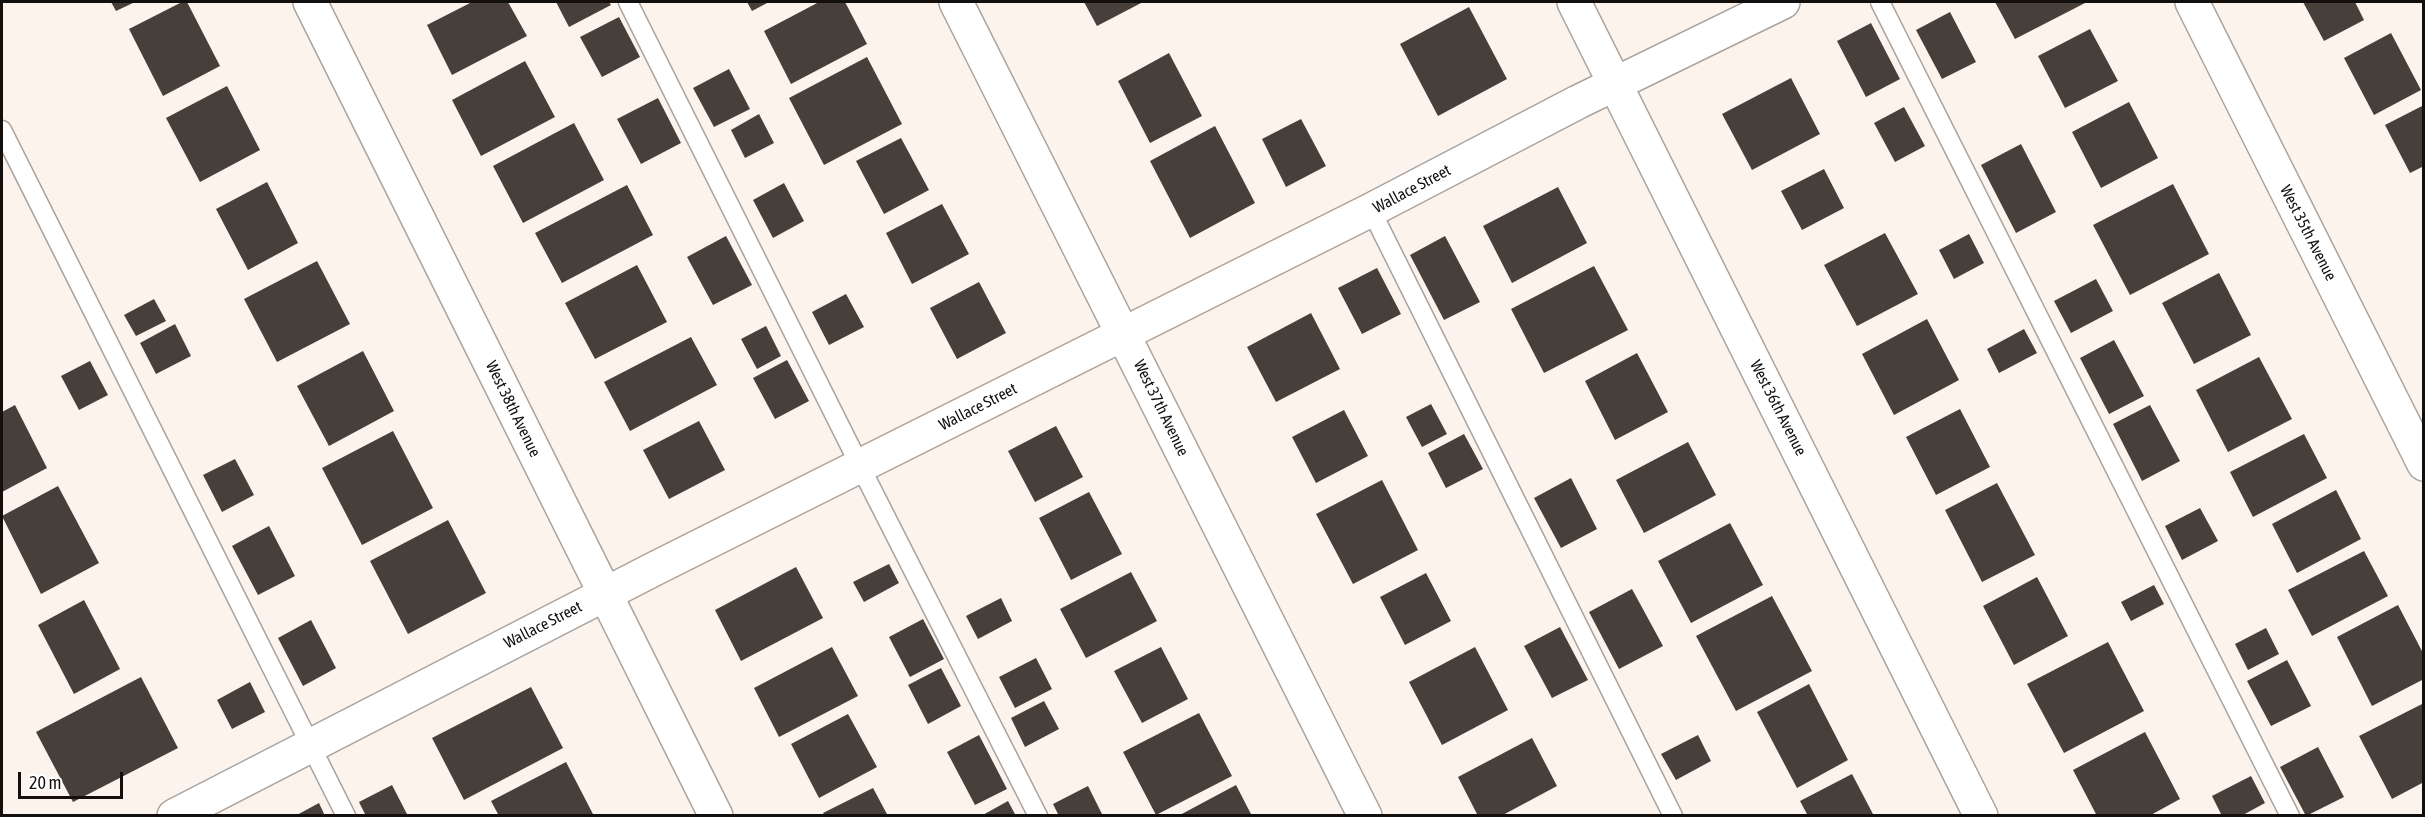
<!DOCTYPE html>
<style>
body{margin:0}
#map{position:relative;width:2425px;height:817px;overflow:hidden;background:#fcf3ed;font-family:"Asap Condensed",sans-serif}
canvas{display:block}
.frame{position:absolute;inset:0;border:3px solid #120f0d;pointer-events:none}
.scale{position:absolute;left:18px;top:772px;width:105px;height:27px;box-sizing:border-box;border:3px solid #120f0d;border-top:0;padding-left:8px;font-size:18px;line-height:21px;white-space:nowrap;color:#120f0d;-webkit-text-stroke:4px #fff;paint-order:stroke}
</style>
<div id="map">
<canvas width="2425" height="817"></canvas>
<div class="frame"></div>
<div class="scale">20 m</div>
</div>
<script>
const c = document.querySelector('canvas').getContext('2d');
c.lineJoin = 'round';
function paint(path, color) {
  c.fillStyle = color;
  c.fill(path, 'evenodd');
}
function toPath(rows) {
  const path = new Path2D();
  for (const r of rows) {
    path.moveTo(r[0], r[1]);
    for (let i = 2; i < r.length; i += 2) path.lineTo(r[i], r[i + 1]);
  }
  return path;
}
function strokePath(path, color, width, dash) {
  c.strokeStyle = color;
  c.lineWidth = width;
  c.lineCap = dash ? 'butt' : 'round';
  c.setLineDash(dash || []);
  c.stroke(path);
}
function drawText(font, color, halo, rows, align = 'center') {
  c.font = font + ' "Asap Condensed",sans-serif';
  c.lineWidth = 6;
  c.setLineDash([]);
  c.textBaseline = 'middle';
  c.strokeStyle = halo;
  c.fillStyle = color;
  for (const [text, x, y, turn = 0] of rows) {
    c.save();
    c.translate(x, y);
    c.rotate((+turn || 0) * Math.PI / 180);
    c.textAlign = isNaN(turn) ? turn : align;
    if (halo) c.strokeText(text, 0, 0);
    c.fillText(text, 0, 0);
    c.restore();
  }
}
const building = toPath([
 [111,2,135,2,116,11],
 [182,2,187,2,220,66,163,96,129,29],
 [472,2,508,2,527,36,452,75,427,25],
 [556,2,609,2,611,5,569,27],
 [747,2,769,2,752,11],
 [819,2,845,2,867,44,791,84,764,31],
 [1084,2,1143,2,1097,26],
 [1995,2,2087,2,2015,39],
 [2303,2,2355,2,2364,20,2324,41],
 [1469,7,1507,79,1438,116,1400,44],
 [1950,12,1976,62,1942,79,1916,30],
 [619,17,640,57,602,77,580,37],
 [1871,23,1900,79,1866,97,1837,41],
 [2090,29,2118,81,2065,108,2038,56],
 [2391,33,2421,90,2374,115,2344,58],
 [1169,53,1202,116,1150,143,1118,81],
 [867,57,902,124,824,165,789,98],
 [525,61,555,117,481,156,452,100],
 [729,69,750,109,714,127,693,88],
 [1791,78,1820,134,1752,170,1722,114],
 [227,86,260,150,200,182,166,118],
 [658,98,681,143,641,164,617,119],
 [2129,102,2158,158,2101,188,2072,132],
 [2424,105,2424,166,2410,173,2385,125],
 [1904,107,1925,146,1895,162,1874,123],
 [759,114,774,143,745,158,731,130],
 [1301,119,1326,166,1286,187,1262,139],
 [574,123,604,180,523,223,493,166],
 [1215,126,1255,203,1190,238,1150,161],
 [901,138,929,190,884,214,856,161],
 [2021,144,2056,212,2016,233,1981,165],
 [1824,169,1844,208,1802,230,1781,191],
 [267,182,298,243,248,270,216,209],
 [784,183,804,221,773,238,753,200],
 [2173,184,2209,254,2130,295,2093,225],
 [627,185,653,235,562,283,535,233],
 [1558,187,1587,243,1512,283,1483,226],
 [942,204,969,254,912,284,886,233],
 [1885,233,1918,294,1857,326,1824,265],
 [1969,234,1984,263,1954,279,1939,250],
 [726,236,752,285,713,305,687,257],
 [1445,236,1480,302,1444,320,1410,255],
 [317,261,350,324,277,362,244,299],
 [637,265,667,322,595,359,565,303],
 [1594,266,1628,330,1544,373,1511,309],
 [1377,268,1401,314,1362,334,1338,288],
 [2219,273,2251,335,2194,364,2162,303],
 [2096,279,2113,311,2071,333,2054,301],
 [979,282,1006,333,957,359,930,308],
 [846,294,864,327,829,345,812,312],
 [154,299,166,321,136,336,124,315],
 [1311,313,1340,369,1276,402,1247,347],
 [1927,319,1959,380,1894,415,1862,354],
 [175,324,191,356,156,374,140,343],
 [766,326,781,356,757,369,741,339],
 [2024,329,2037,353,1999,373,1987,349],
 [691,337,717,385,630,431,604,382],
 [2114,340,2144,396,2109,414,2080,358],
 [363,351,394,411,329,446,297,386],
 [1637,353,1668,412,1615,440,1585,381],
 [2259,357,2292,419,2228,452,2196,390],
 [787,360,809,401,775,419,753,378],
 [90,361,108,395,79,410,61,376],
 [1431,404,1447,434,1422,447,1406,417],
 [15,405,47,468,2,492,2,412],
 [2150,405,2180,461,2142,481,2113,424],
 [1960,409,1990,467,1936,495,1906,437],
 [1344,410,1368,456,1316,483,1292,437],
 [699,421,725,470,669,499,643,450],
 [1056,426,1083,477,1035,502,1008,451],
 [393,431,433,508,362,545,322,468],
 [1464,434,1483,469,1446,488,1428,453],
 [2304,434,2327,478,2253,517,2230,472],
 [1688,442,1716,495,1644,533,1616,480],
 [235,459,254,495,222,512,203,475],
 [1571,478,1597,529,1561,548,1534,498],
 [1382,480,1418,550,1353,584,1316,514],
 [1997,483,2035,555,1982,582,1945,510],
 [58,486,99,563,41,594,2,516],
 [2336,490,2361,539,2297,573,2272,524],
 [1089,492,1122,554,1071,580,1039,518],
 [2200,508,2218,541,2182,560,2165,526],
 [448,520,486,593,408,634,370,561],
 [1730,523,1763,585,1691,623,1658,561],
 [269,526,295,576,258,595,232,546],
 [2364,551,2388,596,2312,636,2288,590],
 [889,564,899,583,864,602,853,582],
 [796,567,823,618,741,661,715,610],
 [1131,572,1157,621,1086,658,1060,609],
 [1426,573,1451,621,1405,645,1380,597],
 [2037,577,2068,636,2014,665,1983,606],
 [2154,585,2164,604,2131,621,2121,602],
 [1632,589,1663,646,1619,669,1589,612],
 [1772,596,1812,671,1736,711,1696,636],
 [1001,598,1012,621,978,639,966,616],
 [84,600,120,669,74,694,38,625],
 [2398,605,2424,655,2424,679,2372,706,2337,637],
 [923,619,944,659,910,677,889,637],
 [311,620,336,668,303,686,278,638],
 [1560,627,1588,680,1552,698,1524,646],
 [2266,628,2279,654,2248,670,2235,644],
 [2108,642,2144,711,2064,753,2027,684],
 [832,647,858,696,779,737,754,688],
 [1161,647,1188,699,1142,723,1114,671],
 [1475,647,1508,710,1442,745,1409,682],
 [1036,658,1052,689,1015,708,999,677],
 [2287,660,2311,706,2271,726,2247,681],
 [941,668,961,706,928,724,908,685],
 [141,677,178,748,73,802,36,732],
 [250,682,265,712,232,729,217,700],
 [1809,684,1848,760,1797,788,1757,712],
 [531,687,563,748,464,800,432,738],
 [1044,701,1059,729,1025,747,1011,718],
 [2424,703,2424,782,2392,799,2359,736],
 [1199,713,1232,776,1156,815,1123,752],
 [848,714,877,767,819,798,791,744],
 [2145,732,2180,799,2149,816,2097,816,2073,770],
 [979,735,1007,789,975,805,947,752],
 [1698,735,1711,761,1676,780,1661,754],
 [1532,738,1557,786,1501,816,1478,816,1458,777],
 [2318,747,2344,797,2306,816,2280,767],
 [566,762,594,816,499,816,491,801],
 [1852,774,1874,816,1808,816,1800,801],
 [2251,776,2265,803,2241,816,2222,816,2212,796],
 [392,785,408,816,366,816,359,802],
 [1236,785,1252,816,1178,816],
 [1088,786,1103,816,1059,816,1053,804],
 [873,788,888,816,825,816,823,813],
 [1008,801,1016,816,981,816],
 [319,803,325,816,295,816]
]);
const lane = toPath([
 [628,2,860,466,1038,816],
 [1880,2,2290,816],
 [2,130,346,816],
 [1371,210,1673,816]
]);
const street = toPath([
 [310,2,716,816],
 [956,2,1365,816],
 [1574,2,1981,816],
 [2192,2,2424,464],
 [174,816,656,568,1371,210,1578,102,1783,2]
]);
const streetNames = [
 ["Wallace Street",1412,189,-28],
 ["West 35th Avenue",2308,233,63],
 ["Wallace Street",978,407,-27],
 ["West 37th Avenue",1161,408,64],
 ["West 36th Avenue",1778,408,63],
 ["West 38th Avenue",513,409,64],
 ["Wallace Street",543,625,-27]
];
paint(building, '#463f3a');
strokePath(lane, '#aba39d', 21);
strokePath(street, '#aba39d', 36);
strokePath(lane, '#fff', 18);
strokePath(street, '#fff', 33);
drawText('16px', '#120f0d', '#fff', streetNames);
</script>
